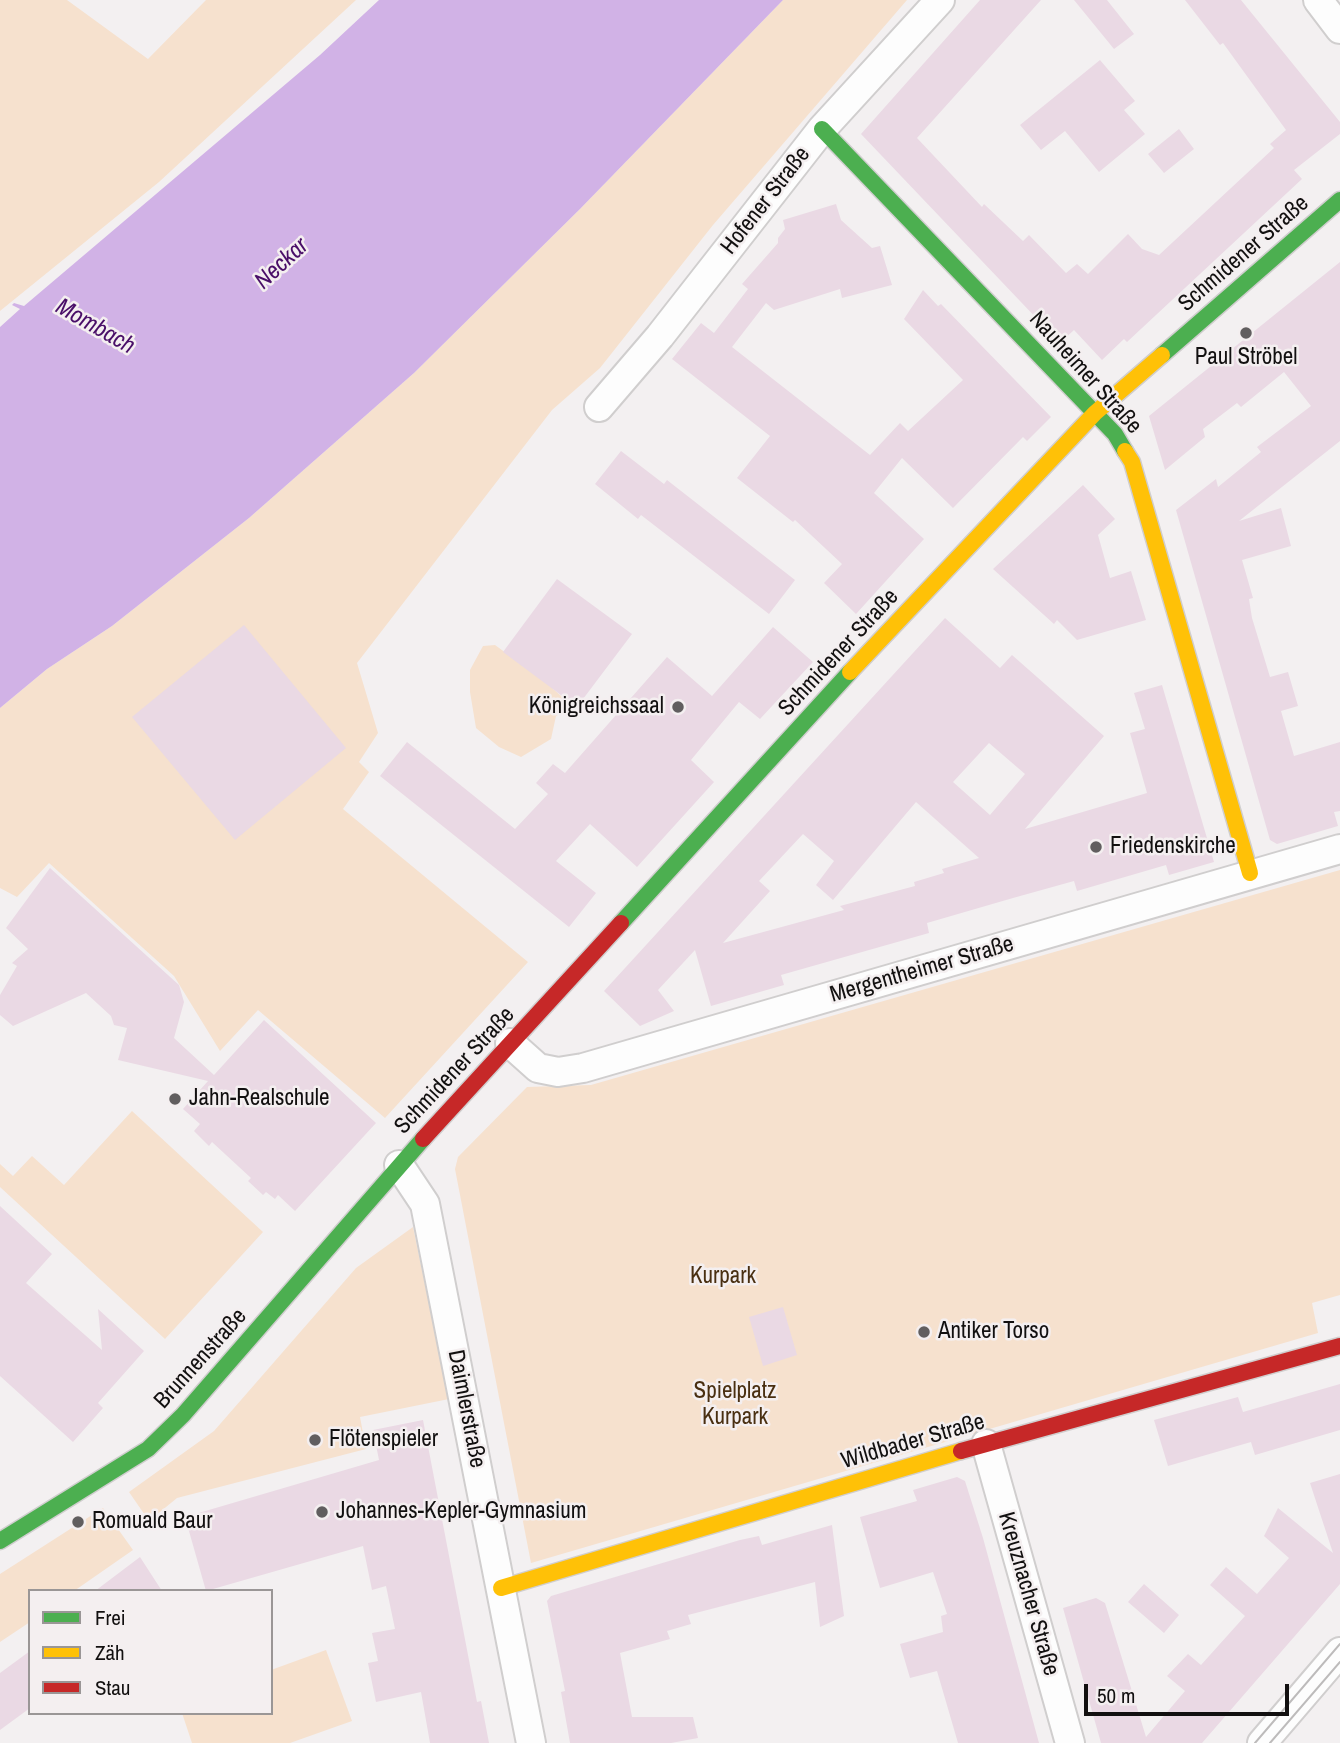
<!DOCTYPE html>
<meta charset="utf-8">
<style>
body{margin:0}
#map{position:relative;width:1340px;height:1743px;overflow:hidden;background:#f3f0f1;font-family:"Archivo Narrow",sans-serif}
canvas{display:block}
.legend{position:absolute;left:28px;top:1589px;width:245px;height:126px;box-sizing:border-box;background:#f4eff0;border:2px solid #9a9696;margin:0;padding:9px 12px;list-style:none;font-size:21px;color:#121010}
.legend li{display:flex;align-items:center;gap:14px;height:35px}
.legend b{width:35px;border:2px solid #9a9696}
.scale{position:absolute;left:1084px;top:1684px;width:205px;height:32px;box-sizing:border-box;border:4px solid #121010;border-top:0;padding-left:9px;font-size:21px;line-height:24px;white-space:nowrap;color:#121010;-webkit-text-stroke:5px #f4eff0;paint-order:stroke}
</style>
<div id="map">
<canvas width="1340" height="1743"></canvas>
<ul class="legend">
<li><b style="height:9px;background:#4caf50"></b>Frei</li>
<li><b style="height:9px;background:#ffc107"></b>Zäh</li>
<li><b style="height:9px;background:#c62828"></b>Stau</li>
</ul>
<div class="scale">50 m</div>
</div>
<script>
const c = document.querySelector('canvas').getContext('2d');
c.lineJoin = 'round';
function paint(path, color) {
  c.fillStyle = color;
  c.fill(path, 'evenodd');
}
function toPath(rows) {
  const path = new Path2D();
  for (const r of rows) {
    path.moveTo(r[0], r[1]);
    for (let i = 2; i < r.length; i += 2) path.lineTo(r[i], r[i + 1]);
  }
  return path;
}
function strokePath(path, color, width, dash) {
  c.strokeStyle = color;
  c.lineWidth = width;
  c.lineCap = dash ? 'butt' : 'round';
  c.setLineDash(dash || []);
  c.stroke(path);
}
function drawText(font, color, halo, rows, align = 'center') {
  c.font = font + ' "Archivo Narrow",sans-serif';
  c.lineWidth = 5;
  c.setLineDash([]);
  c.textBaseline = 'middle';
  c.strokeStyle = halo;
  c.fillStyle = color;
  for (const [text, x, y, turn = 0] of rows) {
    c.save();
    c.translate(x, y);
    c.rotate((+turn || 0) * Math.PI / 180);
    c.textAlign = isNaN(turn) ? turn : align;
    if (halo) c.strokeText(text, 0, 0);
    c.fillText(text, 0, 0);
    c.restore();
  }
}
const green = toPath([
 [0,0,67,0,148,59,206,0,356,0,159,182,0,311],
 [783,0,907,0,713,225,600,368,552,410,357,663,378,733,359,762,369,772,343,809,528,962,385,1118,258,1010,220,1051,174,976,49,863,17,897,0,888,0,708,47,669,112,626,249,518,414,373,580,209],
 [495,645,547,683,573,707,556,716,551,739,521,757,499,747,476,728,470,692,470,670,483,646],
 [1340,870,1340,1295,1312,1303,1318,1333,531,1563,455,1169,458,1157,527,1087,591,1085],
 [132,1111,263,1232,165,1339,0,1187,0,1164,13,1176,32,1156,64,1185],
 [413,1227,449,1399,360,1417,366,1449,177,1498,149,1521,129,1492,214,1431,356,1268],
 [103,1508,133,1550,74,1591,30,1591,30,1622,0,1642,0,1574],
 [326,1650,352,1721,290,1743,192,1743,182,1713,271,1713,271,1670]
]);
const water = toPath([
 [379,0,783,0,580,209,414,373,249,518,112,626,47,669,0,708,0,327,20,309,12,305,14,303,24,306,320,55]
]);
const building = toPath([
 [980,0,1041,0,917,138,982,207,984,204,1023,241,1029,235,1066,273,1077,264,1088,274,1128,234,1142,249,1159,255,1274,148,1270,144,1286,130,1223,43,1220,45,1185,0,1241,0,1340,122,1340,134,1294,170,1302,179,1127,342,1124,339,1102,360,1074,330,1060,343,861,134],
 [1074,0,1107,0,1134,34,1114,49],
 [1100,60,1135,101,1124,110,1145,134,1099,172,1065,131,1041,150,1020,125],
 [1179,129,1194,149,1164,173,1148,154],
 [836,204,841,220,872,248,880,246,892,285,842,298,840,289,774,310,766,303,732,347,870,455,900,423,908,431,963,380,904,319,923,290,938,306,941,304,1051,417,1027,441,1023,437,953,508,902,458,874,493,924,539,856,614,824,583,842,564,795,520,793,522,737,478,770,436,672,359,701,323,714,333,748,289,742,284,778,243,778,238,785,229,783,220],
 [1340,262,1340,441,1239,521,1281,508,1291,546,1242,560,1253,598,1249,599,1252,618,1270,677,1288,672,1298,706,1281,711,1294,756,1340,742,1340,811,1334,812,1338,826,1277,844,1270,840,1176,510,1216,479,1218,487,1261,452,1257,447,1311,406,1284,372,1241,407,1237,403,1203,429,1205,437,1165,470,1149,416],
 [621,451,664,484,667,480,795,580,769,614,641,515,638,519,595,484],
 [1083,485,1115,519,1098,535,1110,578,1131,571,1146,620,1077,640,1057,620,1054,624,993,569],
 [557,579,632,634,577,707,503,652],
 [945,618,1000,668,1012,655,1104,736,1025,829,1147,793,1130,733,1145,729,1134,693,1162,685,1214,862,1169,875,1166,865,1077,891,1074,881,1013,898,927,923,929,933,781,975,784,985,711,1006,695,950,658,990,674,1011,640,1026,604,991],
 [989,743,1025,774,990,815,953,782],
 [916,802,979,858,942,869,944,873,914,882,915,886,840,906,844,910,723,943,770,891,759,881,803,834,834,861,816,885,833,900],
 [244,625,346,748,235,840,132,717],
 [773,627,813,662,760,719,739,702,691,760,714,782,637,867,590,824,556,861,596,893,569,927,380,776,407,742,515,829,548,794,536,783,553,764,565,773,667,657,712,696],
 [50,868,179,985,184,1002,174,1038,214,1075,264,1020,376,1123,295,1211,278,1195,275,1199,266,1192,263,1195,248,1181,251,1178,212,1142,209,1146,194,1131,200,1124,183,1109,208,1081,118,1060,127,1028,114,1025,111,1016,86,993,13,1026,0,1015,0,995,17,966,12,963,28,949,6,928],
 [0,1206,52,1254,26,1283,102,1350,98,1309,144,1351,98,1403,103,1408,73,1442,0,1376],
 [783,1307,797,1355,763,1366,749,1317],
 [1340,1384,1340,1430,1255,1455,1251,1442,1168,1466,1154,1420,1238,1397,1243,1412],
 [423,1420,477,1702,481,1701,489,1743,430,1743,421,1692,376,1702,368,1663,378,1661,372,1633,395,1629,386,1586,372,1590,363,1546,206,1591,185,1517,379,1460,373,1430],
 [1340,1474,1340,1584,1202,1743,1101,1743,1063,1608,1096,1598,1105,1603,1146,1737,1185,1691,1167,1676,1188,1654,1201,1665,1245,1616,1210,1585,1226,1567,1257,1594,1289,1558,1264,1536,1278,1508,1333,1553,1310,1483],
 [957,1477,965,1481,983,1538,1039,1743,958,1743,937,1671,910,1678,900,1644,943,1632,941,1616,947,1614,933,1572,880,1588,860,1517,917,1501,913,1490],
 [832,1525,844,1616,820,1627,815,1582,688,1615,691,1624,667,1631,670,1639,620,1653,632,1717,693,1717,698,1738,671,1743,570,1743,561,1692,565,1691,547,1601,551,1596,740,1540,759,1536,762,1545],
 [140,1557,162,1591,95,1591],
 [1144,1584,1179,1615,1164,1633,1128,1602],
 [30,1651,30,1708,0,1730,0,1673]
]);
const street = toPath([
 [1318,0,1340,29],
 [599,407,660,336,822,129,940,0],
 [510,1043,538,1068,558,1072,583,1068,1340,849],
 [399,1165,425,1204,531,1743],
 [986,1444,1070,1743],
 [1262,1743,1340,1652]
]);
const fast = toPath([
 [822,129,1115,434,1125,451],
 [1162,355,1340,200],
 [621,923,850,672],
 [0,1541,148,1449,183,1415,423,1139]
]);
const slow = toPath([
 [1125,451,1132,462,1250,873],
 [850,672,1095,413,1162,355],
 [501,1588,961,1451]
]);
const jam = toPath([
 [423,1139,621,923],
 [961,1451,1340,1346]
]);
const tram = toPath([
 [1255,1743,1340,1644],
 [1270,1743,1340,1662]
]);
const markers = [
 [1246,333,7,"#615e5f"],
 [678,707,7,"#615e5f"],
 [1096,847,7,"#615e5f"],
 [175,1099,7,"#615e5f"],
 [924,1332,7,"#615e5f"],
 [315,1440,7,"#615e5f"],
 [322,1512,7,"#615e5f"],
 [78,1522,7,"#615e5f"]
];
const streetNames = [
 ["Hofener Straße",766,201,-52],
 ["Schmidener Straße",1244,254,-41],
 ["Nauheimer Straße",1085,373,48],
 ["Schmidener Straße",839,653,-47],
 ["Mergentheimer Straße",922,970,-16],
 ["Schmidener Straße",455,1071,-47],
 ["Brunnenstraße",201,1359,-48],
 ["Daimlerstraße",466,1409,79],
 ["Wildbader Straße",913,1442,-16],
 ["Kreuznacher Straße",1028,1594,74]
];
const poiNames = [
 ["Paul Ströbel",1246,358,"center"],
 ["Königreichssaal",664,707,"right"],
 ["Friedenskirche",1110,847],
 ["Jahn-Realschule",189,1099],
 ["Antiker Torso",938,1332],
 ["Flötenspieler",329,1440],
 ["Johannes-Kepler-Gymnasium",336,1512],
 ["Romuald Baur",92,1522]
];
const parkNames = [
 ["Kurpark",723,1277],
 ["Spielplatz",735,1392],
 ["Kurpark",735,1418]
];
const waterNames = [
 ["Neckar",282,264,-43],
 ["Mombach",95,327,30]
];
paint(green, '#f6e1ce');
paint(water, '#d1b2e6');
paint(building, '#ead9e4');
strokePath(street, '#d0cece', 32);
strokePath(fast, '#d0cece', 19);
strokePath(slow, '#d0cece', 19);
strokePath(jam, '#d0cece', 19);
strokePath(street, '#fdfdfd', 28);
strokePath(fast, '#4caf50', 16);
strokePath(slow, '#ffc107', 16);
strokePath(jam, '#c62828', 16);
strokePath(tram, '#bdbbbb', 2);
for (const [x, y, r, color] of markers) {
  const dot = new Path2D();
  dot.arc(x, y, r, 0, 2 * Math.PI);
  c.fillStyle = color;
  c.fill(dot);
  strokePath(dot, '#f4eff0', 2.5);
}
drawText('23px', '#121010', '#f4eff0', streetNames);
drawText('23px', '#121010', '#f4eff0', poiNames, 'left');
drawText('23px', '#492f11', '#f4eff0', parkNames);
drawText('italic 24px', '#490e68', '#f4eff0', waterNames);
</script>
